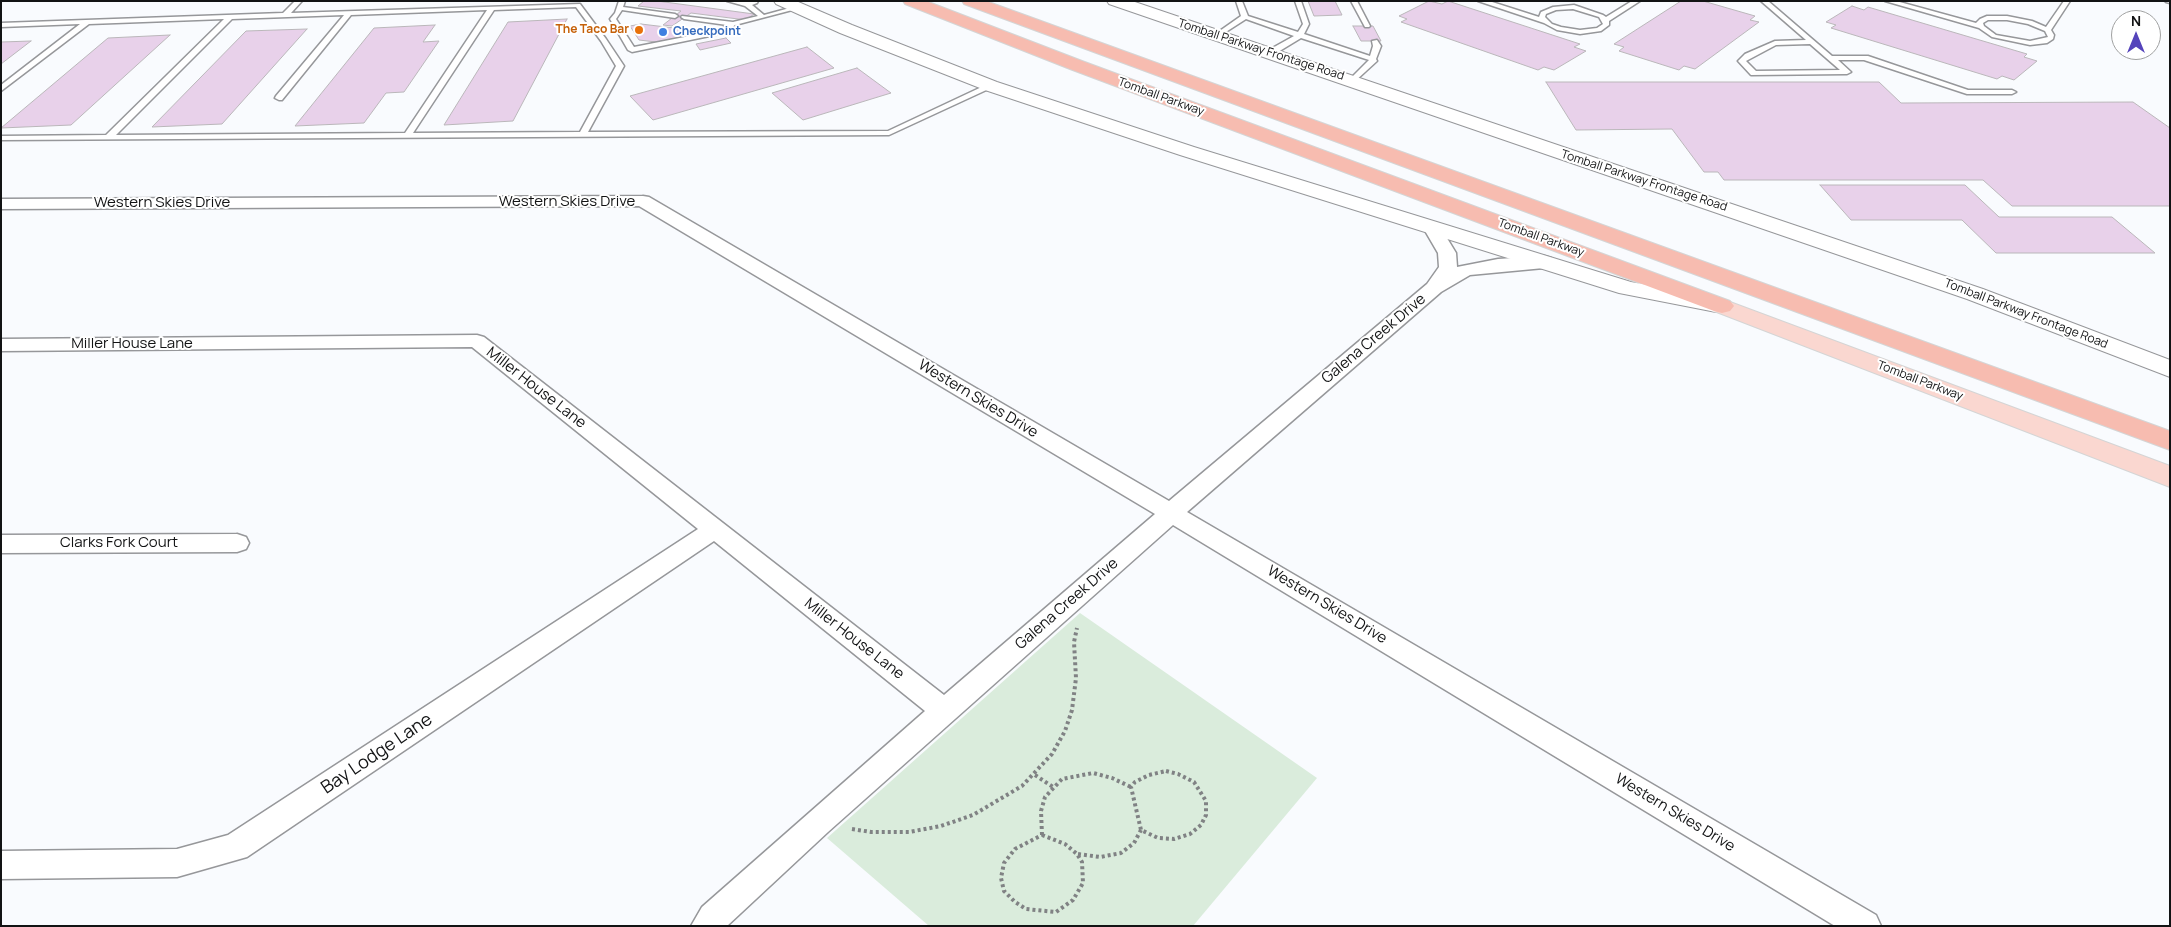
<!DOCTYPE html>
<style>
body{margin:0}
#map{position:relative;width:2171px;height:927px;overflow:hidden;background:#f9fbfe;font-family:Manrope,sans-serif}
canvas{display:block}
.frame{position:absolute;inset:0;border:2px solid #121314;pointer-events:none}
.north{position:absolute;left:2111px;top:10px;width:50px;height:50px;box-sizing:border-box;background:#fff;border:1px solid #a0a1a1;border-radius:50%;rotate:0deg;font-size:14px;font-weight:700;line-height:20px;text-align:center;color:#121314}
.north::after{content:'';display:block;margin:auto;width:18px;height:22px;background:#54b;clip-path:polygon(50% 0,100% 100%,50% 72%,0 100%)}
</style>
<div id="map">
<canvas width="2171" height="927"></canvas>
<div class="frame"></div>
<div class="north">N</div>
</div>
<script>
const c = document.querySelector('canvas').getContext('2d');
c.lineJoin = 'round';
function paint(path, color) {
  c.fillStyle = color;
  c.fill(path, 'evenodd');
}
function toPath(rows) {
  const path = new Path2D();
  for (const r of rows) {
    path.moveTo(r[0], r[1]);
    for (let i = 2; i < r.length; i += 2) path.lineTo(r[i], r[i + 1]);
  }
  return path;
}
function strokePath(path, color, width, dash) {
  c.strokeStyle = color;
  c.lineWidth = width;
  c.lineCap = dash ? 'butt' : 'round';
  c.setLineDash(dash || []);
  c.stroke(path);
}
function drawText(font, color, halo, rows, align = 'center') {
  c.font = font + ' Manrope,sans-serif';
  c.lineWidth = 4;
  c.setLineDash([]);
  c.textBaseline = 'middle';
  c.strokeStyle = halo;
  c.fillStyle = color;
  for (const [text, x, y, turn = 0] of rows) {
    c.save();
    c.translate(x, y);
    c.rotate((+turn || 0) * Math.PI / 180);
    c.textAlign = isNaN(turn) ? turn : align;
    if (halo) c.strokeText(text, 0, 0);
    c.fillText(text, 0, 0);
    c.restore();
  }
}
const green = toPath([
 [1080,613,1317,778,1193,926,929,926,827,838]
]);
const building = toPath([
 [644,1,657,1,754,14,746,20,691,13,672,26,663,25,681,11,638,6,644,1],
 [1308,1,1335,1,1342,15,1314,16,1308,1],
 [1429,1,1442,4,1448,1,1580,44,1574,47,1586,51,1554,70,1544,67,1538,70,1401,22,1407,19,1399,16,1429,1],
 [1681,1,1703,1,1755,16,1750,20,1759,22,1695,69,1684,66,1679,70,1619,51,1624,47,1614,44,1681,1],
 [1852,6,1864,10,1868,7,2027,54,2024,57,2037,61,2014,80,2002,76,1997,79,1831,28,1836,25,1826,22,1852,6],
 [567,19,513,121,444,125,508,22,567,19],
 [641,24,691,30,694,35,656,42,639,40,630,26,641,24],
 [435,25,423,42,439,41,404,92,386,93,364,123,295,126,374,28,435,25],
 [1353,26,1373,26,1381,41,1361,41,1353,26],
 [307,29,222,124,152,127,246,31,307,29],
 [170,35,71,125,1,128,108,38,170,35],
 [726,38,731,43,700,50,696,44,726,38],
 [31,41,1,64,1,42,31,41],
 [807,47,834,68,653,120,630,96,807,47],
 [857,68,891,93,803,120,772,93,857,68],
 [1546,82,1879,82,1901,103,2133,102,2170,128,2170,206,2012,206,1983,180,1724,180,1718,172,1704,172,1672,129,1576,130,1546,82],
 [1820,185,1965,185,1999,217,2112,217,2155,253,1996,253,1962,220,1851,220,1820,185]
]);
const path = toPath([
 [1166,771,1178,774,1194,782,1206,801,1206,815,1201,825,1190,834,1174,839,1158,838,1141,830,1131,787,1135,782,1149,775,1166,771],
 [1035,775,1053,787],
 [852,829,871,832,909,832,941,826,973,815,1022,786,1052,754,1065,731,1072,710,1076,678,1074,642,1077,628],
 [1042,835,1065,844,1077,854,1082,862,1083,883,1073,900,1056,912,1026,909,1015,902,1004,891,1001,878,1004,863,1015,849,1042,835],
 [1042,835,1041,811,1045,797,1062,779,1093,773,1112,778,1131,787],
 [1078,854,1100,857,1121,853,1134,843,1141,830]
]);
const lane = toPath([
 [295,1,302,1,291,13,580,4,606,39,624,66,588,132,888,131,988,84,995,86,889,135,1,140,1,136,106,135,224,19,89,24,1,91,1,85,80,24,1,27,1,23,283,13,295,1],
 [576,7,601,41,616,66,580,132,413,133,494,10,576,7],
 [487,10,405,133,116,135,232,19,344,15,276,96,275,98,279,100,282,100,351,15,487,10],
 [619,1,625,1,623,7,675,14,678,16,675,18,622,10,616,19,634,47,720,30,727,25,684,19,681,17,682,16,733,22,758,16,745,6,727,1,758,1,757,3,752,5,764,15,797,6,800,8,735,25,724,33,632,52,628,50,610,19,615,13,619,1],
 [1236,1,1242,1,1248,16,1298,32,1303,24,1295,1,1301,1,1309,24,1304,34,1370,56,1373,46,1372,41,1377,40,1381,46,1376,59,1377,61,1353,83,1350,83,1350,79,1369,60,1301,38,1273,55,1267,55,1267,51,1294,36,1246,19,1218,37,1214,37,1214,35,1241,16,1236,1],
 [1351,1,1357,1,1370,26,1369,27,1365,27,1351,1],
 [1478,1,1489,1,1539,17,1541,12,1553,7,1574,5,1603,15,1606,17,1632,1,1640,1,1609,21,1609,25,1601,31,1580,34,1557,30,1544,23,1478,1],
 [1573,9,1599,17,1603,24,1597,28,1580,30,1561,27,1552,24,1545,17,1546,14,1556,10,1573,9],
 [1761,1,1768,1,1832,56,1868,56,1968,90,2012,90,2016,92,2012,94,1967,94,1864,60,1838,60,1851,72,1847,74,1751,75,1738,61,1745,54,1775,41,1806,40,1761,1],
 [1810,44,1840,70,1756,71,1746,61,1776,45,1810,44],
 [1885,1,1896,1,1976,23,1980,19,1987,16,2007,16,2032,21,2046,27,2064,1,2070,1,2051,30,2054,35,2053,39,2047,43,2030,45,1992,37,1979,28,1885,1],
 [1988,20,2007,20,2028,24,2045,31,2048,37,2030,41,1996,35,1984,26,1983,23,1988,20],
 [2165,1,2170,1,2170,3,2166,2,2165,1]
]);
const street = toPath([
 [643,196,649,197,1169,501,1427,284,1439,267,1438,253,1424,229,1427,225,1433,224,1439,225,1456,253,1457,267,1498,259,1544,256,1551,258,1553,262,1551,266,1544,268,1470,275,1441,292,1187,512,1876,915,1881,926,1835,926,1173,525,828,832,727,926,691,926,702,907,925,711,714,541,247,857,177,877,1,879,1,851,177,849,228,835,698,529,472,347,1,351,1,339,477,335,484,337,944,695,1155,514,639,206,1,209,1,199,643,196],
 [237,534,246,537,249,543,246,549,237,552,1,553,1,535,237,534]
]);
const secondary = toPath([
 [774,1,796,1,852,25,997,82,1194,147,1631,282,1716,298,1724,300,1728,305,1724,310,1716,312,1619,293,1180,155,985,90,840,33,776,4,774,1],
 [1107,1,1132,1,1983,289,2170,360,2170,377,1967,299,1109,4,1107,1]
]);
const primary = toPath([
 [1722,299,2170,466,2170,487,1714,311,1710,306,1714,301,1722,299]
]);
const highway = toPath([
 [903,1,926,1,1082,61,1730,301,1734,306,1730,311,1722,313,1714,311,1070,69,905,4,903,1],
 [962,1,986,1,2170,431,2170,450,964,4,962,1]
]);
const markers = [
 [639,30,5,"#e8710a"],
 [663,32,5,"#3f7fe0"]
];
const farFoodnames = [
 ["The Taco Bar",629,30]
];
const farShopnames = [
 ["Checkpoint",673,32]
];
const farStreetnames = [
 ["Tomball Parkway Frontage Road",1261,50,18],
 ["Tomball Parkway",1161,97,20],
 ["Tomball Parkway Frontage Road",1644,181,18],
 ["Tomball Parkway",1541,238,20],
 ["Tomball Parkway Frontage Road",2026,314,21],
 ["Tomball Parkway",1920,381,21]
];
const streetNames = [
 ["Western Skies Drive",567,202],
 ["Western Skies Drive",162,203],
 ["Galena Creek Drive",1374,339,-40],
 ["Miller House Lane",132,344],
 ["Miller House Lane",536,388,38],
 ["Western Skies Drive",978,399,31],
 ["Clarks Fork Court",119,543],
 ["Galena Creek Drive",1067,604,-41],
 ["Western Skies Drive",1327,605,31],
 ["Miller House Lane",854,639,38],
 ["Western Skies Drive",1675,813,31]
];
const nearStreetnames = [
 ["Bay Lodge Lane",377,754,-34]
];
paint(green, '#daecdc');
paint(building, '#e8d1ea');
strokePath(building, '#bab7ba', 1);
strokePath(lane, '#96979a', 3);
strokePath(street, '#96979a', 3);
strokePath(secondary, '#96979a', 2);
strokePath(primary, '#d4d5d5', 2);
strokePath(highway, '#d4d5d5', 2);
strokePath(path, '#808284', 4, [3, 3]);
paint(lane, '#fff');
paint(street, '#fff');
paint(secondary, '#fff');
paint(primary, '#fad7d0');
paint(highway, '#f7bcb0');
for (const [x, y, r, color] of markers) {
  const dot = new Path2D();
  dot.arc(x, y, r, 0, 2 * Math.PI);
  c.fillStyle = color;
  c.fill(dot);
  strokePath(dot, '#fff', 2);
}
drawText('bold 12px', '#c56008', '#fff', farFoodnames, 'right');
drawText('bold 12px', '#366cbe', '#fff', farShopnames, 'left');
drawText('12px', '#121314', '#fff', farStreetnames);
drawText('15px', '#121314', '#fff', streetNames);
drawText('18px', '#121314', '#fff', nearStreetnames);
</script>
